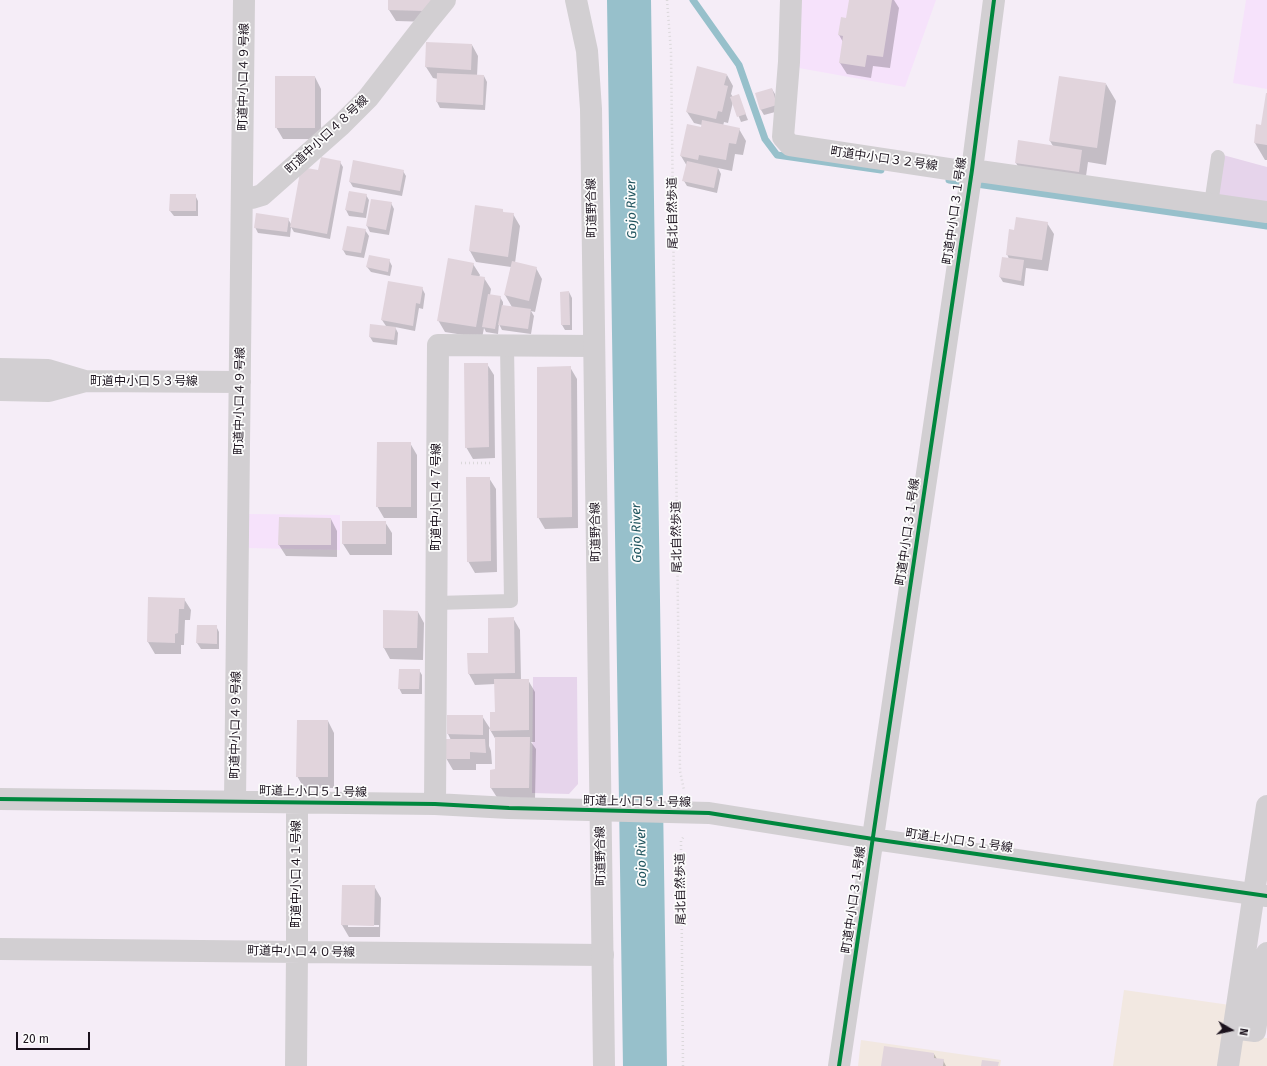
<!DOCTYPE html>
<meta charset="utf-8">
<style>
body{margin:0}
#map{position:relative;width:1267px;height:1066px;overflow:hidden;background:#f5edf7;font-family:"Fira Sans",sans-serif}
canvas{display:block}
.north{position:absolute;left:1211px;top:1010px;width:40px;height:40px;-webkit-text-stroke:3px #fcfcfc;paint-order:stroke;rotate:99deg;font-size:11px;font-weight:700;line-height:16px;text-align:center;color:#1b121d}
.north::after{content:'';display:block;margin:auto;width:14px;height:18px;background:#1b121d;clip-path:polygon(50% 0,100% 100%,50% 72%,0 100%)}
.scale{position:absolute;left:16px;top:1032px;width:74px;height:18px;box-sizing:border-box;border:2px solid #1b121d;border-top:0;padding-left:5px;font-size:12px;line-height:14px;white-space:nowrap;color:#1b121d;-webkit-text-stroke:3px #fcfcfc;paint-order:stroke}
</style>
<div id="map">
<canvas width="1267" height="1066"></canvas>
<div class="north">N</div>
<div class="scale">20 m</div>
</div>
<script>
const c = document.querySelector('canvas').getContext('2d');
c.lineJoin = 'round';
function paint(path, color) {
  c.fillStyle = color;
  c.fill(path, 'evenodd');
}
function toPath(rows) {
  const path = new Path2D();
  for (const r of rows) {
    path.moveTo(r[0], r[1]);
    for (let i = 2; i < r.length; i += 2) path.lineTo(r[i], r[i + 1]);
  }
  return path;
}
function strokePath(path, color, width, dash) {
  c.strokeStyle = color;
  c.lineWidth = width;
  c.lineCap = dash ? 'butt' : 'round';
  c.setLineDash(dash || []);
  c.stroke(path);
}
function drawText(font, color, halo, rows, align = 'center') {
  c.font = font + ' "Fira Sans","Noto Sans JP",sans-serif';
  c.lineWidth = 3.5;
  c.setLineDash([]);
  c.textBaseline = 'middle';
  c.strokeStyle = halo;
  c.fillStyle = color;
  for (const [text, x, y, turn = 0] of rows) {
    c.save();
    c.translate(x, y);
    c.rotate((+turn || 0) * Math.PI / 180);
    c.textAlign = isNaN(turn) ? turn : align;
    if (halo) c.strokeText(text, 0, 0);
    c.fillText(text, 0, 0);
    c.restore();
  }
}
const built = toPath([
 [796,0,936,0,905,87,799,68],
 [1246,0,1267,0,1267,89,1233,83],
 [248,514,340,515,340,550,248,548]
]);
const industrial = toPath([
 [1124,990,1230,1005,1221,1066,1113,1066],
 [1243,1037,1259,1037,1267,1038,1267,1066,1237,1066],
 [861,1040,1001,1060,1000,1066,858,1066]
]);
const green = toPath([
 [1223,155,1267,167,1267,203,1217,196],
 [533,677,577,677,578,784,569,794,532,793]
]);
const shadow = toPath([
 [389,0,440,5,432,22,396,21,389,10],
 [850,0,894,0,899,8,890,68,873,66,871,78,847,74,840,63,843,42,839,35,847,19],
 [427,43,472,45,478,56,477,76,484,76,487,82,485,110,440,108,437,102,438,79,433,78,426,67],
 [727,75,733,86,731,94,733,97,738,95,748,120,741,122,733,102,728,123,724,122,723,126,739,129,746,141,743,155,735,154,732,171,718,168,721,174,717,193,687,186,684,181,687,166,681,156,702,128,702,125,694,123,687,112],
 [315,77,321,89,321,139,283,139,276,127],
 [1106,84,1116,101,1106,165,1088,162,1085,183,1022,174,1016,163,1053,146,1050,141],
 [772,89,775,94,779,111,764,115,761,110,756,94],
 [1267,94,1267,160,1265,160,1255,143,1262,126],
 [340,162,343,167,330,239,294,232,291,227,290,237,258,233,255,227,288,219,291,224],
 [403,171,406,176,402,196,353,187,350,182],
 [349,192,366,195,369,200,366,218,349,216,346,210],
 [195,195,198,201,198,216,174,216,170,211],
 [391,203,394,209,389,235,370,232,367,226],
 [502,210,504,213,513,214,520,226,515,263,536,268,542,279,535,312,531,311,534,316,531,334,502,330,499,324,498,334,486,332,484,328,482,338,445,332,438,320,473,264,480,275,479,277,484,278,491,289,490,295,500,297,503,302,503,306,512,307,505,295,511,267,476,262,470,251],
 [1047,223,1054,234,1048,271,1026,268,1024,286,1003,282,1000,277,1009,259,1007,254,1015,231],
 [365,230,369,236,364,258,346,255,343,250],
 [389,260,392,266,390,276,371,272,367,267],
 [389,283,422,288,425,294,423,309,419,308,415,331,395,327,398,333,397,345,373,342,370,337,386,326,382,320],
 [569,292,572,298,572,330,565,330,562,325],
 [487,364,494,375,495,458,473,459,466,447],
 [570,367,577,379,578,528,545,529,538,517],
 [410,443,417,455,417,518,384,518,377,506],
 [489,478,496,489,497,572,475,573,468,561],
 [331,519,337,531,337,557,286,556,279,545],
 [385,522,392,533,392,555,350,555,343,544],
 [149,598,184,599,191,610,190,620,185,620,184,645,181,645,181,654,155,654,148,642],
 [418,612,424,623,423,660,390,659,384,648],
 [513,618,520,630,521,680,528,680,535,692,535,742,531,742,536,749,535,799,498,799,491,788,496,770,496,740,489,728,489,746,491,751,492,764,476,764,476,770,453,770,446,758,451,740,448,734,448,716,482,716,491,730,496,713,495,684,475,685,469,674,489,654],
 [198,626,216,626,219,632,219,649,201,649,197,643],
 [419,670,422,675,422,694,402,694,399,688],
 [328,721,334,733,334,788,304,788,297,776],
 [343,886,374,886,381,898,380,937,349,937,342,925],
 [348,925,379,925,379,927,348,927],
 [934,1054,937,1059,943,1060,946,1066,882,1066]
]);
const stream = toPath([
 [693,0,739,65,765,139,777,155,881,170],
 [949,180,1267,226]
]);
const river = toPath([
 [629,0,645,1066]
]);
const building = toPath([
 [388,0,434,0,425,11,388,10],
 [849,0,892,0,883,57,867,55,865,67,839,63,843,36,838,35,841,17,846,18],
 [426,42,472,44,471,70,425,67],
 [697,66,727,74,724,85,728,86,722,112,718,111,716,119,686,112],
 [437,73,484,75,483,105,436,102],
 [275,76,315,76,315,128,275,128],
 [1059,76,1106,83,1097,148,1049,141],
 [772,88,777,105,760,110,755,93],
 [1266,93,1267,93,1267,145,1254,143,1256,124,1261,125],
 [739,94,746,114,737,117,730,97],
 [702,120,740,128,736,144,729,143,726,160,699,155,698,160,680,156,687,124,701,127],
 [1018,140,1082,150,1079,172,1015,163],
 [321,157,341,161,327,234,290,227,301,167,318,170],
 [353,160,404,170,400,191,349,182],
 [687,161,718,168,714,188,682,181],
 [349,191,367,194,363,213,345,210],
 [170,194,196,194,196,211,169,211],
 [371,199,392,202,386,230,366,226],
 [475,205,503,209,503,212,514,213,508,257,469,251],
 [256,213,289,218,287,232,254,228],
 [1016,217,1048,222,1042,260,1006,255,1009,229,1014,230],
 [347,226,366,229,361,253,342,250],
 [369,255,390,259,388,272,366,267],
 [1002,257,1024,260,1021,281,999,277],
 [448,258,474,263,471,275,485,277,476,327,437,321],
 [512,261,537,267,529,301,504,295],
 [388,281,423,287,420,304,416,303,413,326,381,320],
 [569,291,570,325,561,325,560,292],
 [488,294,501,296,495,329,482,327],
 [502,305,531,309,528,329,498,325],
 [370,324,396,327,394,340,369,337],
 [464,363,488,363,489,447,465,448],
 [571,366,572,517,537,518,537,367],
 [377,442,411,442,411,507,376,507],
 [466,477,490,477,491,561,467,562],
 [279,517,331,518,331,545,278,545],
 [342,521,386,521,386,544,342,544],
 [148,597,185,598,184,609,179,609,178,633,175,634,175,643,147,642],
 [383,610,418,611,417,648,383,648],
 [514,617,515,673,468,674,467,653,488,653,488,618],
 [197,625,217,625,217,644,196,643],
 [399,669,420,669,419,689,398,689],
 [494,679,529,679,529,730,490,731,490,712,495,712],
 [447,715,483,715,483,735,447,734],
 [297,720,328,720,328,777,296,777],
 [495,737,530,737,529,788,490,788,490,770,495,769],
 [445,739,485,739,486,753,470,752,470,759,445,759],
 [342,885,375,885,374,926,341,925],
 [884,1046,934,1053,934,1058,944,1059,943,1066,881,1066],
 [982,1060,999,1062,998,1066,981,1066]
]);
const path = toPath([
 [667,0,671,52,680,771,684,790],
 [461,463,490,463],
 [683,1066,681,841,684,836]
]);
const lane = toPath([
 [1211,204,1218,157],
 [436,603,511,601,507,346]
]);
const street = toPath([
 [791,0,789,62,783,137,790,145,955,170,972,170,1267,212],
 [242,198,252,198,262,195,341,125,368,98,427,22,445,0],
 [0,369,48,370,85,381],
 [0,390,49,391,86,381,240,382],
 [0,799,435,804,509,808,709,813,873,839,1267,896],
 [235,801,244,0],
 [435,804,438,345,594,346],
 [0,949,603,955],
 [1233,1028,1255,1031,1267,953],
 [296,1066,297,952,297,802],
 [839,1066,972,170,994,0],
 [1228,1066,1267,806]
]);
const secondary = toPath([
 [576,0,587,51,591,109,604,1066]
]);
const cycleway = toPath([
 [0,799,435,804,509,808,709,813,873,839,1267,896],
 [839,1066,972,170,994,0]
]);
const streetNames = [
 ["町道中小口４９号線",244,77,-89],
 ["町道中小口４８号線",327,135,-43],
 ["町道中小口３２号線",884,159,8],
 ["町道野合線",592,208,-91],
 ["町道中小口３１号線",955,211,-82],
 ["尾北自然歩道",673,213,-91],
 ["町道中小口５３号線",144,382],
 ["町道中小口４９号線",240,401,-89],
 ["町道中小口４７号線",437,497,-90],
 ["町道野合線",596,532,-91],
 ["町道中小口３１号線",908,532,-82],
 ["尾北自然歩道",677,537,-91],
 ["町道中小口４９号線",236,725,-89],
 ["町道上小口５１号線",313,792,1],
 ["町道上小口５１号線",637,802,1],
 ["町道上小口５１号線",959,841,8],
 ["町道野合線",601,856,-91],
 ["町道中小口４１号線",297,874,-90],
 ["尾北自然歩道",681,889,-91],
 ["町道中小口３１号線",854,900,-82],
 ["町道中小口４０号線",301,952,1]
];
const waterNames = [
 ["Gojo River",632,209,-91],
 ["Gojo River",637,533,-91],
 ["Gojo River",642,857,-91]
];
paint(built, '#f6e2fb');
paint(industrial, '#f2e8e1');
paint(green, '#e6d4eb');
paint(shadow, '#0003');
strokePath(stream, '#97c0cb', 7);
strokePath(river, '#97c0cb', 44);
paint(building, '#e1d4dc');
strokePath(path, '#dbd8db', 2.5, [1, 3]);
strokePath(lane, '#d2cfd2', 14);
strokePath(street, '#d2cfd2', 22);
strokePath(secondary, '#d2cfd2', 22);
strokePath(cycleway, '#00873e', 4);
drawText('12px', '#1b121d', '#fcfcfc', streetNames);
drawText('italic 13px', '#1f535d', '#fcfcfc', waterNames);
</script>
